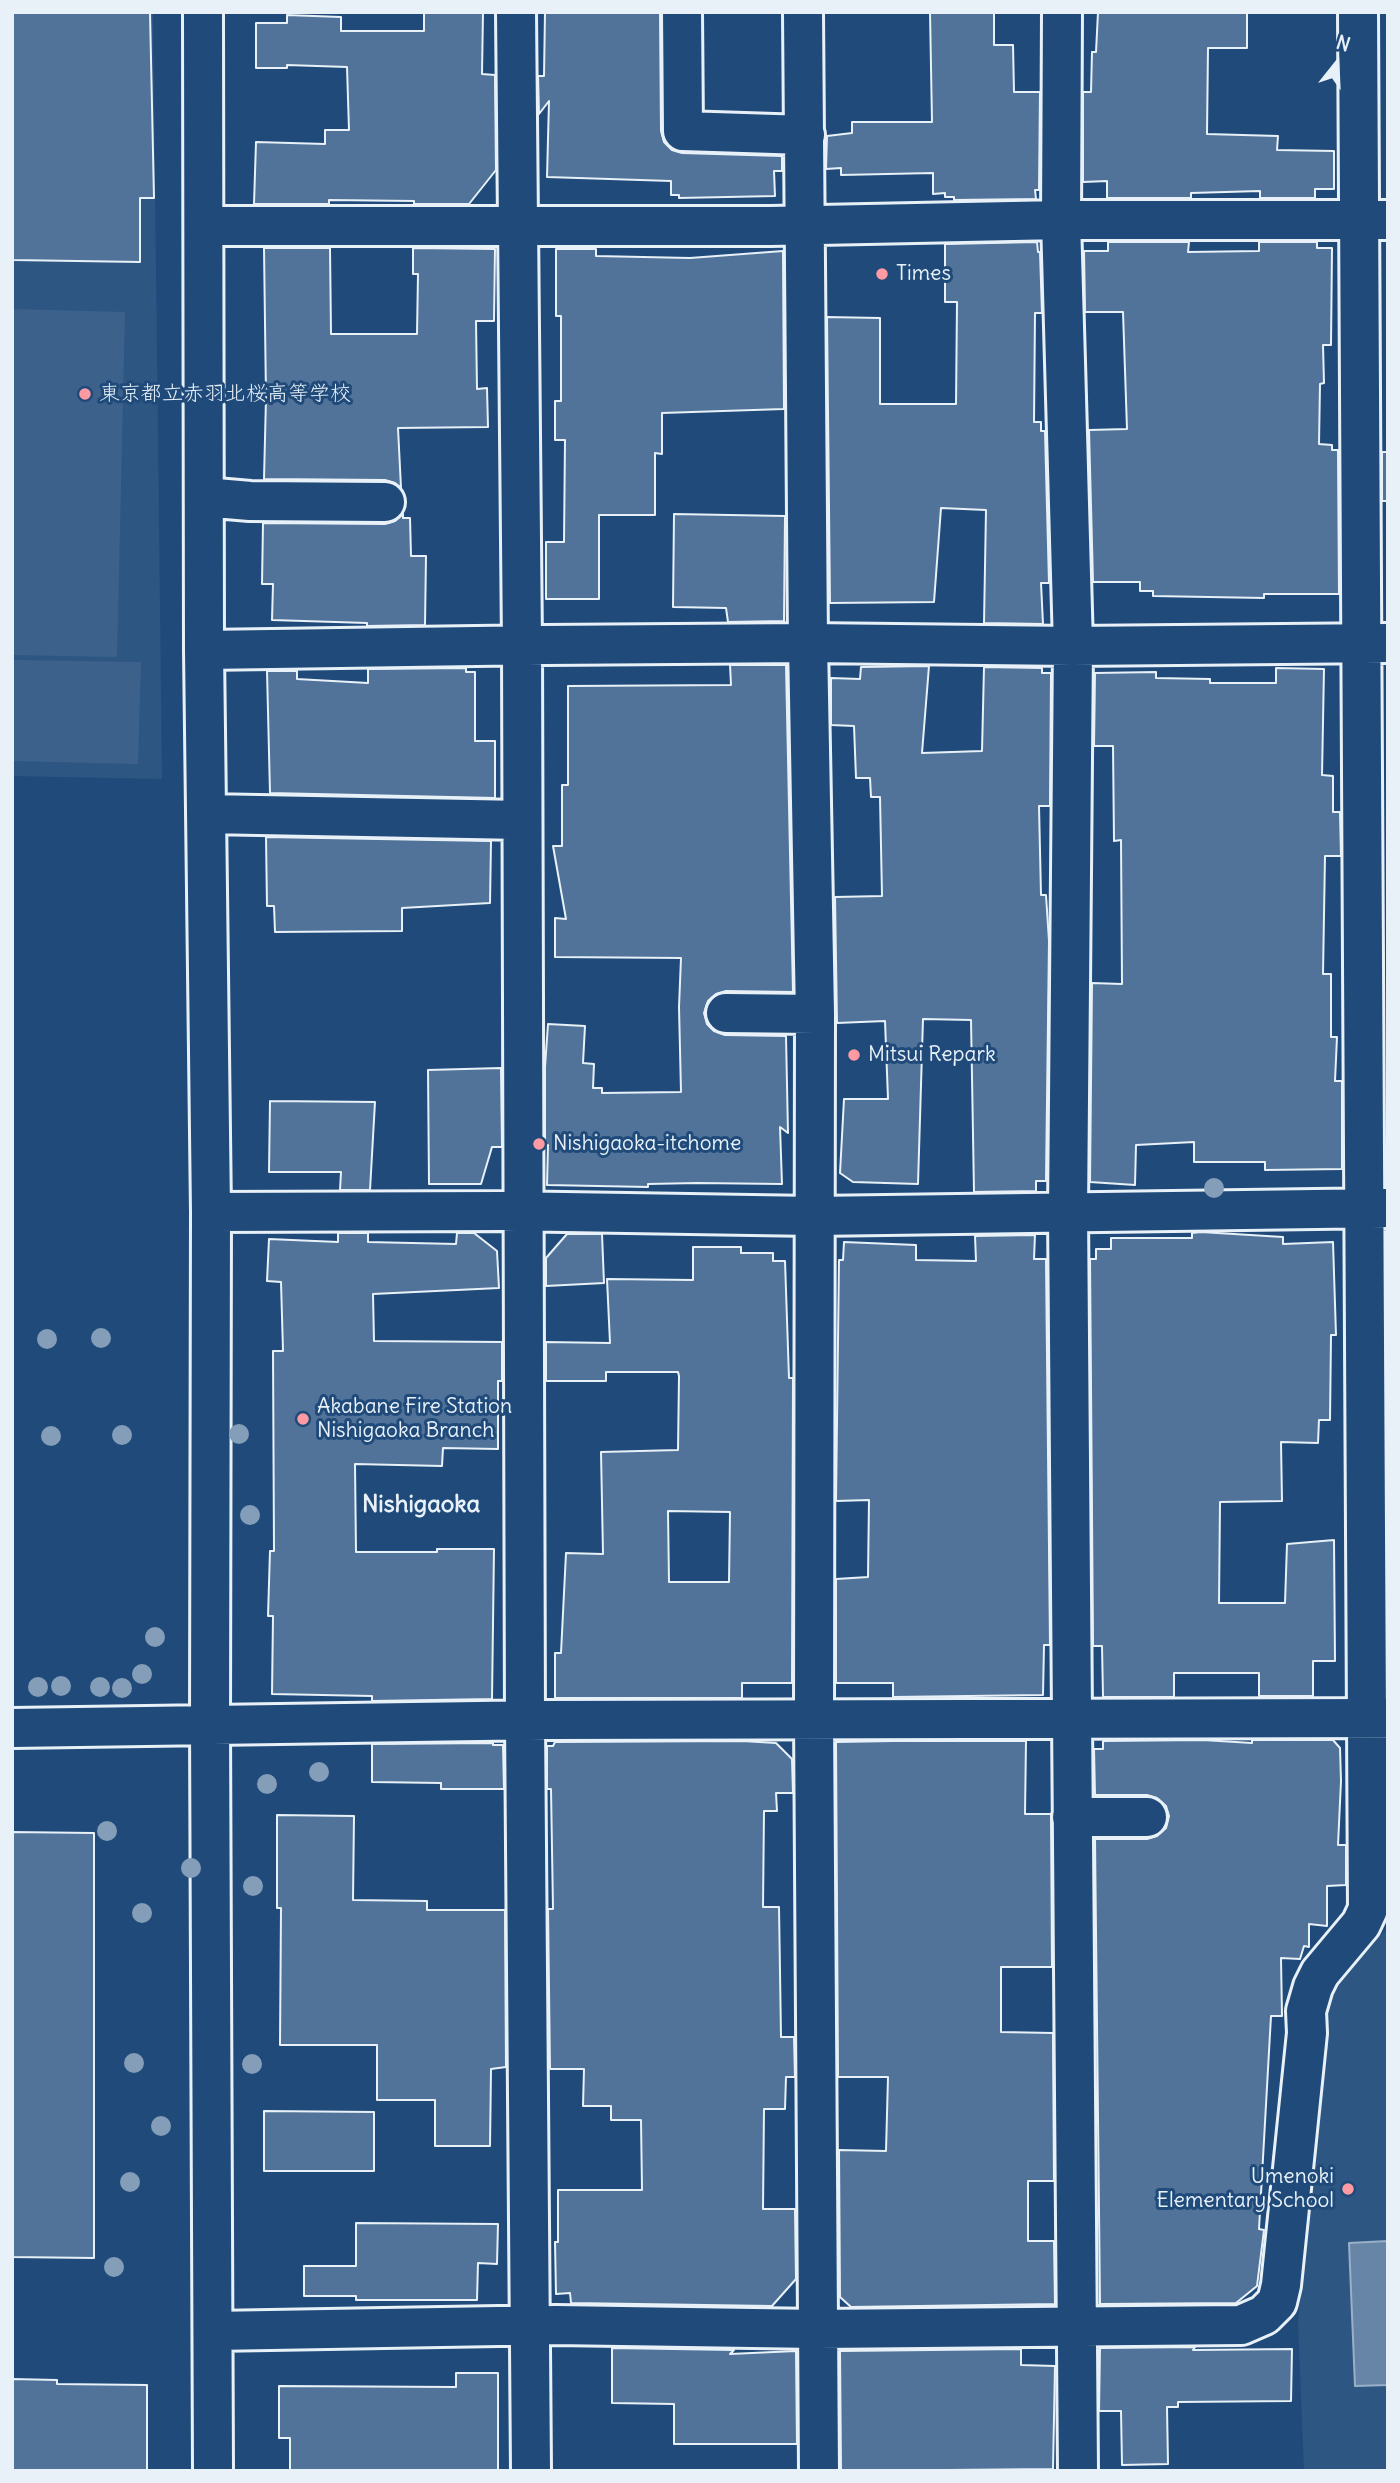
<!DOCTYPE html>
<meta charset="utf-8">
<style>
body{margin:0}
#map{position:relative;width:1400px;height:2483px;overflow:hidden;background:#1f4a7a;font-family:Delius,sans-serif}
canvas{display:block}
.frame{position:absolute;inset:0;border:14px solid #e8f1f8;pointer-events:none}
.north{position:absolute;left:1302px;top:28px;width:70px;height:70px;-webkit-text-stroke:5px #1f4a7a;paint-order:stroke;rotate:18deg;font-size:19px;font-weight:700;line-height:28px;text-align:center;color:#e8f1f8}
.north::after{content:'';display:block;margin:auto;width:24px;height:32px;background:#e8f1f8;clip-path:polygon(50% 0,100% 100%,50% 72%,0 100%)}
</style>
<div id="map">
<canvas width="1400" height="2483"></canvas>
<div class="frame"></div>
<div class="north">N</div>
</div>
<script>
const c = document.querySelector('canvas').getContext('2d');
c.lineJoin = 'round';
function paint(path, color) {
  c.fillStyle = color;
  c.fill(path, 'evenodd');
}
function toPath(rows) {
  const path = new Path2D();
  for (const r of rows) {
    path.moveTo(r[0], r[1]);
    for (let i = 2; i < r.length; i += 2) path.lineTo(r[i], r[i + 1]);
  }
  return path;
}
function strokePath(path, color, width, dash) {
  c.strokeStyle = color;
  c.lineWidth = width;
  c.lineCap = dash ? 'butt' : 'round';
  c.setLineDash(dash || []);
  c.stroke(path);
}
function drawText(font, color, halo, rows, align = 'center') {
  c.font = font + ' Delius,"Klee One",sans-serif';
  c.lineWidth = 6;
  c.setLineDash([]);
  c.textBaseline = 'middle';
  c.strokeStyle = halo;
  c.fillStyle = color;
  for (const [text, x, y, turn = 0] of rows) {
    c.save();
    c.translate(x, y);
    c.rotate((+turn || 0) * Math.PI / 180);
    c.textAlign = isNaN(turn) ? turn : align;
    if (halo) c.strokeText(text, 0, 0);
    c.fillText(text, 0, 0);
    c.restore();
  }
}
const built = toPath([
 [12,12,153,12,162,779,12,776],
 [1388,1929,1388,2471,1304,2471,1298,2324,1325,2007,1333,1983,1351,1960]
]);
const green = toPath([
 [12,309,125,312,117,657,12,655],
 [12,660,141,662,138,764,12,761]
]);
const water = toPath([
 [1388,2241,1388,2385,1355,2386,1349,2243,1388,2241]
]);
const building = toPath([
 [12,12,150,12,154,198,140,198,140,262,13,260,12,12],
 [424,12,483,12,482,74,495,75,496,170,469,204,414,204,414,201,329,200,329,204,254,204,256,142,325,144,325,130,349,130,347,67,287,65,287,68,256,68,256,23,287,23,287,15,341,17,341,31,424,31,424,12],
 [545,12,660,12,661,131,664,142,672,150,682,153,782,156,782,171,774,171,775,196,679,198,679,195,671,195,671,181,547,177,549,101,539,114,538,76,544,76,545,12],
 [930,12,994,12,994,45,1013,45,1014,92,1040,92,1039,190,1035,190,1036,199,954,200,954,197,945,197,945,193,933,194,933,173,841,175,841,168,826,169,827,136,852,133,852,122,932,122,930,12],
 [1098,12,1247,12,1247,48,1208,48,1207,134,1278,136,1277,150,1334,151,1334,189,1315,189,1315,198,1260,198,1260,191,1191,193,1191,198,1107,198,1107,181,1083,182,1083,92,1091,92,1092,52,1096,52,1098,12],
 [1037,242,1038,252,1040,252,1042,313,1035,313,1034,422,1041,422,1041,431,1045,431,1049,583,1041,583,1043,624,984,623,986,510,941,508,934,602,830,603,827,317,880,318,880,404,956,404,957,302,945,302,945,244,1037,242],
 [1108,242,1189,242,1188,252,1259,251,1259,242,1317,242,1317,248,1332,248,1331,345,1323,345,1324,383,1320,384,1319,444,1332,445,1332,450,1338,450,1339,594,1264,594,1264,598,1153,596,1153,591,1140,591,1140,582,1093,582,1089,430,1127,429,1123,312,1085,312,1084,251,1108,251,1108,242],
 [264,248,330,248,331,334,417,334,418,274,413,274,413,248,495,249,494,321,476,321,477,389,487,388,488,427,398,428,401,488,395,483,385,480,264,479,266,398,264,248],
 [556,249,596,249,596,256,690,258,783,251,784,409,662,413,662,454,655,453,655,515,599,515,599,599,546,599,546,542,564,542,565,440,555,440,555,401,561,401,561,316,556,316,556,249],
 [1382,452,1388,452,1388,501,1382,501,1382,452],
 [403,514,403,518,410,518,411,556,426,556,425,625,367,626,367,623,272,620,273,584,262,584,263,523,385,524,395,521,403,514],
 [674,514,785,516,784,621,728,622,726,608,673,607,674,514],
 [730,665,786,665,793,992,726,991,716,994,708,1001,704,1013,707,1024,714,1031,725,1035,786,1036,788,1133,780,1127,782,1184,697,1183,648,1184,648,1187,547,1185,548,1145,545,1146,545,1067,548,1024,585,1026,583,1063,594,1064,593,1088,602,1088,602,1093,681,1092,679,1007,681,958,555,957,555,918,566,919,553,846,562,846,562,785,568,785,568,686,731,685,730,665],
 [929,666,922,753,982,751,984,667,1042,668,1042,673,1051,673,1050,806,1039,806,1041,895,1046,895,1049,941,1046,1181,1036,1181,1036,1191,974,1192,971,1020,923,1019,918,1184,853,1182,840,1173,844,1099,888,1099,885,1021,837,1023,835,897,882,896,880,797,871,797,870,778,856,778,854,726,831,725,831,678,860,679,861,667,929,666],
 [466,668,466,672,475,672,475,741,495,741,495,798,270,793,267,671,297,671,297,679,368,683,368,669,466,668],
 [1276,668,1324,669,1322,775,1333,776,1333,812,1340,812,1341,856,1325,856,1323,974,1331,974,1331,1037,1337,1037,1335,1081,1342,1081,1342,1169,1265,1170,1265,1162,1194,1162,1194,1142,1136,1145,1135,1185,1090,1182,1092,983,1122,984,1121,840,1114,841,1113,746,1094,746,1095,673,1156,672,1156,678,1210,679,1210,683,1276,683,1276,668],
 [266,837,491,841,490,903,402,908,402,931,275,932,274,906,267,906,266,837],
 [501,1068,502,1147,492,1147,481,1184,429,1184,428,1070,501,1068],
 [270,1101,375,1102,370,1190,340,1190,341,1172,269,1172,270,1101],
 [1201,1232,1283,1237,1283,1244,1333,1242,1336,1335,1331,1335,1330,1420,1319,1420,1318,1443,1281,1442,1282,1501,1220,1502,1219,1603,1285,1603,1287,1544,1334,1540,1335,1661,1313,1661,1313,1696,1259,1696,1259,1673,1174,1673,1174,1697,1103,1697,1102,1646,1093,1646,1090,1259,1096,1259,1096,1249,1111,1249,1111,1238,1192,1238,1192,1233,1201,1232],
 [338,1233,368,1233,368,1242,456,1244,457,1233,474,1233,497,1251,499,1288,373,1294,374,1341,502,1342,502,1381,498,1381,498,1449,443,1448,442,1466,355,1464,356,1552,437,1552,437,1549,494,1549,492,1699,372,1701,372,1696,272,1694,273,1616,268,1616,270,1551,274,1551,273,1351,283,1351,281,1282,267,1281,269,1239,338,1242,338,1233],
 [567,1234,602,1234,604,1283,546,1286,546,1258,567,1234],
 [1035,1235,1034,1259,1046,1259,1050,1645,1044,1645,1043,1695,893,1697,893,1683,836,1683,836,1579,868,1577,869,1500,836,1501,839,1260,843,1260,844,1242,916,1245,916,1260,976,1261,975,1236,1035,1235],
 [693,1247,741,1247,741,1253,773,1253,773,1261,785,1261,789,1378,793,1378,792,1683,742,1683,742,1698,555,1698,555,1653,561,1653,566,1553,603,1554,601,1452,678,1450,679,1376,678,1372,606,1372,606,1381,546,1381,546,1342,610,1343,607,1279,693,1280,693,1247],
 [668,1511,730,1512,729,1582,669,1582,668,1511],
 [1203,1740,1252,1743,1252,1740,1333,1740,1340,1748,1341,1781,1338,1845,1346,1845,1346,1885,1327,1886,1327,1926,1309,1924,1309,1947,1304,1946,1300,1959,1281,1958,1282,2016,1271,2016,1259,2229,1264,2230,1257,2286,1236,2303,1100,2304,1095,1839,1147,1839,1157,1836,1166,1828,1169,1816,1166,1806,1157,1798,1147,1795,1095,1795,1094,1749,1103,1749,1103,1741,1203,1740],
 [742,1741,776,1743,792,1759,793,1793,776,1793,777,1811,764,1811,763,1907,779,1907,781,2037,794,2037,795,2077,786,2077,785,2109,764,2109,763,2209,795,2209,796,2279,772,2306,571,2303,570,2293,556,2294,555,2242,558,2242,558,2190,642,2190,641,2120,611,2120,611,2106,583,2106,584,2069,550,2069,548,1909,553,1909,551,1789,547,1789,547,1746,553,1746,555,1742,742,1741],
 [893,1741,1026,1741,1025,1814,1051,1814,1052,1967,1001,1967,1001,2032,1053,2033,1054,2181,1028,2181,1028,2241,1054,2241,1055,2304,851,2307,840,2297,839,2150,886,2151,888,2077,838,2077,836,1742,893,1741],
 [493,1743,493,1745,503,1745,504,1789,441,1789,441,1783,372,1782,372,1744,493,1743],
 [277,1815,354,1816,353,1900,427,1901,427,1910,505,1910,506,2067,491,2069,490,2146,435,2146,435,2100,377,2100,377,2045,280,2045,281,1908,277,1908,277,1815],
 [12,1832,94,1833,94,2258,12,2257,12,1832],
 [264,2111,374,2112,374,2171,264,2171,264,2111],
 [356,2223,498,2224,497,2264,478,2263,477,2300,356,2300,356,2296,304,2296,304,2266,356,2266,356,2223],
 [1195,2347,1193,2350,1292,2349,1291,2401,1178,2402,1178,2407,1167,2407,1168,2464,1122,2465,1121,2411,1099,2411,1100,2348,1195,2347],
 [612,2348,734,2350,730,2354,796,2351,797,2444,674,2444,674,2404,612,2403,612,2348],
 [1021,2349,1021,2365,1055,2366,1053,2469,841,2471,840,2351,1021,2349],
 [456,2373,498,2373,498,2471,290,2471,290,2438,279,2438,279,2386,456,2387,456,2373],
 [12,2379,57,2380,57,2384,147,2385,147,2471,12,2471,12,2379]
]);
const minor = toPath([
 [203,12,204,650,211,1212,210,1724,213,2471],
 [516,12,522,645,525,1721,531,2471],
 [682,12,683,131,805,135],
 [803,12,808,643,815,1014,814,1718,819,2471],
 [1062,12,1061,220,1073,646,1068,1211,1078,2471],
 [205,226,770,226,1061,220,1388,220],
 [204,497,250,501,385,502],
 [204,650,544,645,808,643,1073,646,1388,643],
 [206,814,522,820],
 [726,1013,815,1014],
 [211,1212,502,1211,814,1216,1388,1208],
 [12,1728,546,1720,1388,1718],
 [1072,1817,1147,1817],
 [213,2331,556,2325,818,2329,1241,2325,1264,2315,1277,2302,1281,2285,1307,2033,1306,2011,1313,1987,1320,1973,1361,1924,1368,1909,1358,12]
]);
const trees = [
 [1214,1188],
 [101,1338],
 [47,1339],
 [239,1434],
 [122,1435],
 [51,1436],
 [250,1515],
 [155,1637],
 [142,1674],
 [61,1686],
 [38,1687],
 [100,1687],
 [122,1688],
 [319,1772],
 [267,1784],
 [107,1831],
 [191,1868],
 [253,1886],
 [142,1913],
 [134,2063],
 [252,2064],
 [161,2126],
 [130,2182],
 [114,2267]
];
const markers = [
 [882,274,7,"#ff9aa2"],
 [85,394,7,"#ff9aa2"],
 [854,1055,7,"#ff9aa2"],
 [539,1144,7,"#ff9aa2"],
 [303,1419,7,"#ff9aa2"],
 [1348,2189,7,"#ff9aa2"]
];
const poiNames = [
 ["Times",896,274],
 ["東京都立赤羽北桜高等学校",99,394],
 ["Mitsui Repark",868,1055],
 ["Nishigaoka-itchome",553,1144],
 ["Akabane Fire Station",317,1407],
 ["Nishigaoka Branch",317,1431],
 ["Umenoki",1334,2177,"right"],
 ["Elementary School",1334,2201,"right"]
];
const quarterNames = [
 ["Nishigaoka",421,1505]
];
paint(built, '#2e5683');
paint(green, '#3c628c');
paint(water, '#6685a7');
strokePath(water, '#9ab0c7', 2);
paint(building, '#517399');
strokePath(building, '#e8f1f8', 2);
strokePath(minor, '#e8f1f8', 44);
strokePath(minor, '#1f4a7a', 38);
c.fillStyle = '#849eb9';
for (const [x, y] of trees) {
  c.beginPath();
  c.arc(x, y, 10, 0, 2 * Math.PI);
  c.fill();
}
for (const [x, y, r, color] of markers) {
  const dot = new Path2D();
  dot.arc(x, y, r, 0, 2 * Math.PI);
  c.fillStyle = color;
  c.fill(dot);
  strokePath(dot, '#1f4a7a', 2.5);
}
drawText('21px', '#e8f1f8', '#1f4a7a', poiNames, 'left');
drawText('bold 24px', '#e8f1f8', '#1f4a7a', quarterNames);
</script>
